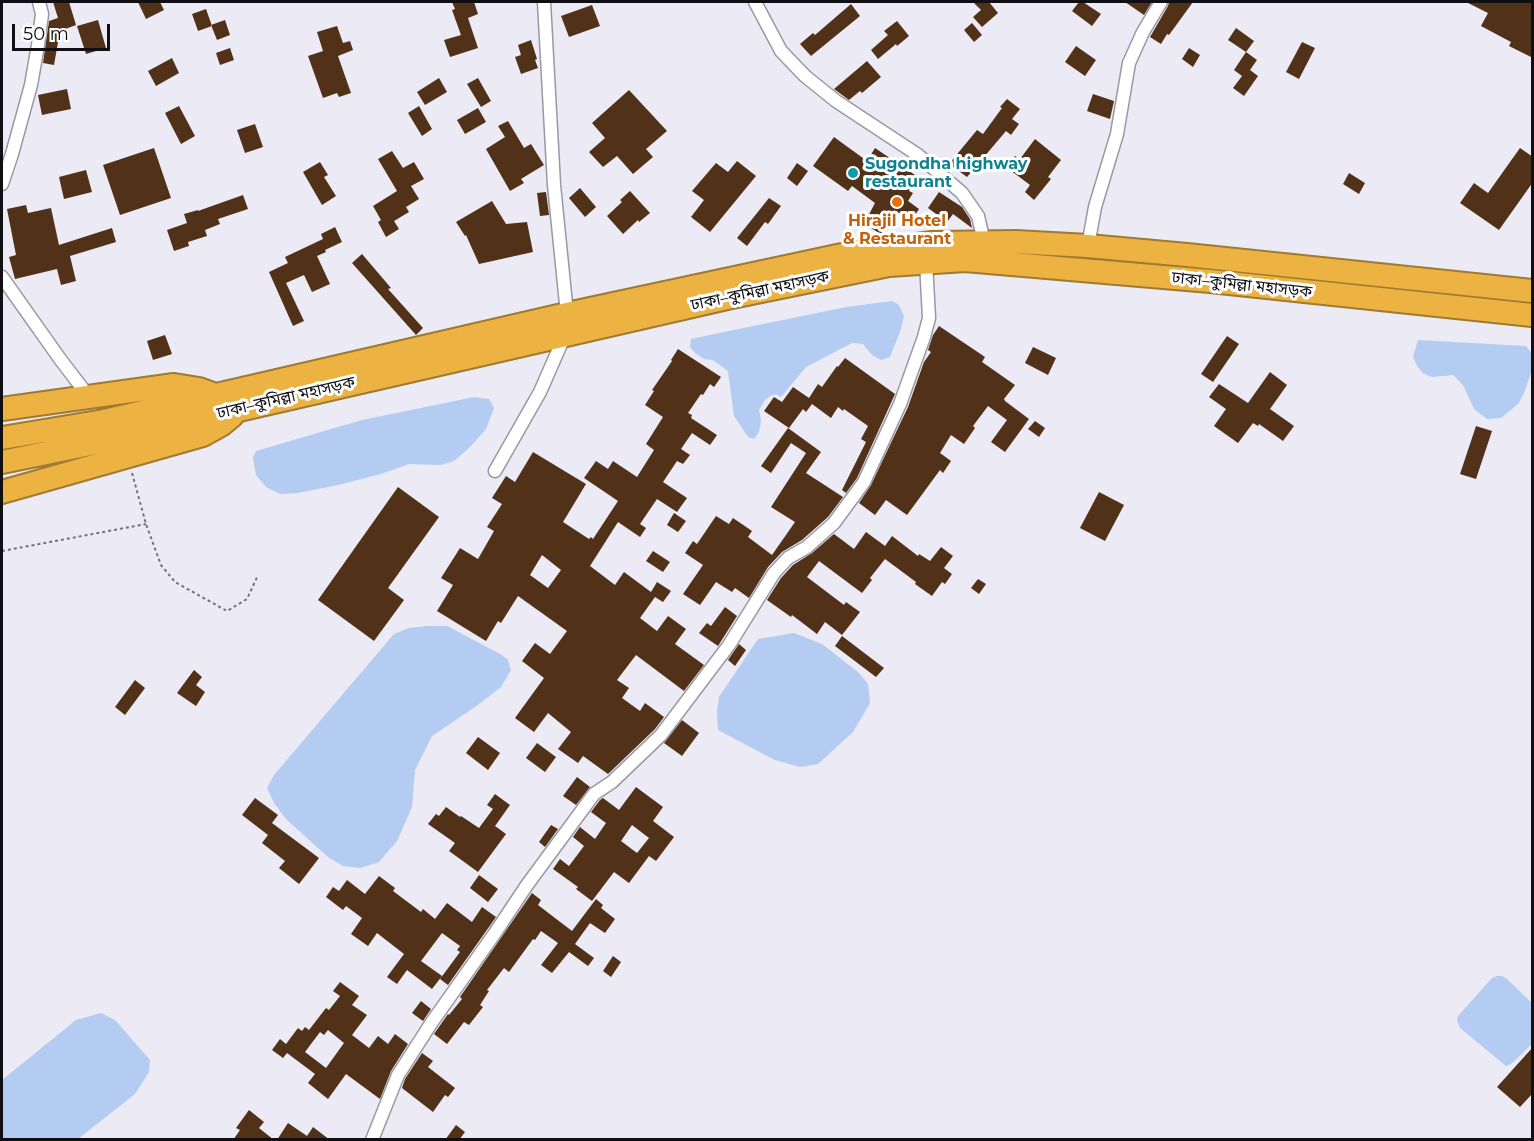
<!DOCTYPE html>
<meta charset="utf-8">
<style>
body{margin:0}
#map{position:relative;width:1534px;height:1141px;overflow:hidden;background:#ebeaf5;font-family:Montserrat,sans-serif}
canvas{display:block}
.frame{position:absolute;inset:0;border:3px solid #100f13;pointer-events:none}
.scale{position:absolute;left:12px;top:24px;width:98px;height:27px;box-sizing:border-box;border:3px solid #100f13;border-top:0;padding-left:8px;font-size:18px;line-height:21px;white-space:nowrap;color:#100f13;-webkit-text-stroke:4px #fff;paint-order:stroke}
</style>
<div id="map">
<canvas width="1534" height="1141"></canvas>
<div class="frame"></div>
<div class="scale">50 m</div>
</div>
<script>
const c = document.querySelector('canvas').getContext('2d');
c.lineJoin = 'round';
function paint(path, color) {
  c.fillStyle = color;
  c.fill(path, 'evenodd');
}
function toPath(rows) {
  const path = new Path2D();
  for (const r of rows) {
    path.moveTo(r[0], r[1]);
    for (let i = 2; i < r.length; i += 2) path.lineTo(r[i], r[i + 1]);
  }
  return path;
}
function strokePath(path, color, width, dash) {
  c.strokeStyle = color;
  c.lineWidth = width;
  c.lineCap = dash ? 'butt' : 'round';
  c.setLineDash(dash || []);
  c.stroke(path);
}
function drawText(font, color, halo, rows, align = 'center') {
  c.font = font + ' Montserrat,"Noto Sans Bengali",sans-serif';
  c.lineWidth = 6;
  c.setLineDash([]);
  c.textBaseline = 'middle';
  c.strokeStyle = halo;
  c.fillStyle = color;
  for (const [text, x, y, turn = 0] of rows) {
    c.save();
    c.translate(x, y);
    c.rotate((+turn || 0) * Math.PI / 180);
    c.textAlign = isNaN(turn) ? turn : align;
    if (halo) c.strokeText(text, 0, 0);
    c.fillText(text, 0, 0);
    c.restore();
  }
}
const water = toPath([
 [892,301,899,305,904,316,901,329,890,357,881,360,872,355,863,344,852,343,806,367,781,397,776,394,770,396,765,400,759,410,761,421,759,432,754,439,748,437,734,416,728,371,713,360,704,359,695,353,690,347,691,339,700,337,846,307],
 [1418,340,1526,346,1532,354,1532,370,1524,393,1518,404,1501,418,1487,419,1474,409,1463,385,1453,375,1432,377,1423,373,1417,366,1413,357],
 [474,397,489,399,494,408,486,429,470,447,454,461,441,465,409,464,381,474,338,485,298,493,280,494,266,487,256,475,253,458,256,451,362,420],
 [427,626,447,626,500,654,508,660,511,670,501,687,475,707,432,736,415,770,412,807,397,841,379,862,360,868,343,866,328,857,286,819,274,803,267,788,274,775,394,634,409,628],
 [794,633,822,644,859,673,868,684,870,703,853,732,818,764,800,767,775,760,718,730,717,712,719,697,758,639],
 [1497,976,1502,976,1507,979,1532,1003,1532,1044,1511,1064,1506,1066,1460,1028,1457,1020,1458,1016,1492,978],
 [101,1013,115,1020,150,1060,149,1072,135,1094,78,1139,2,1139,2,1080,76,1020]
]);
const building = toPath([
 [53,2,69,2,76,25,60,31,54,65,43,63,49,21,58,18],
 [138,2,160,2,164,10,146,19],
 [452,2,474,2,478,14,468,18,478,48,450,57,444,40,461,35,452,10,455,9],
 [973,2,989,2,998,13,982,27,973,17,981,10],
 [1079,2,1083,2,1101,14,1092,26,1072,11],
 [1125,2,1152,2,1144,15],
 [1169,2,1193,2,1169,35,1167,34,1161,44,1150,37,1168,6],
 [1466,2,1533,2,1533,58,1509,46,1511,42,1481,26,1488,13],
 [851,4,860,16,811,56,800,44,813,33,815,35],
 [592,5,600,26,569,37,561,16],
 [206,9,212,26,198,31,192,14],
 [98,20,106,48,86,54,77,26],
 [225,20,230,35,217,40,211,25],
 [897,21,909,36,897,46,896,44,878,59,871,50,888,35,884,31],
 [972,23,982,35,974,42,964,30],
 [337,26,343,43,350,41,353,50,338,56,351,93,339,97,337,93,323,98,308,56,323,51,317,32],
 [1236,28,1254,41,1246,52,1228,40],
 [531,40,537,59,535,60,538,68,521,74,515,57,521,55,518,45],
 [1302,42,1315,48,1299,79,1286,72],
 [1076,46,1096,60,1085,76,1065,62],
 [230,48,234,60,220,65,216,53],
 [1189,48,1200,55,1193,67,1182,59],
 [1246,52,1257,60,1250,70,1258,76,1244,96,1233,88,1242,76,1234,70],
 [172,58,179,73,156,86,148,71],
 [867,61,881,77,862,93,860,91,849,100,834,89],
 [439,78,447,92,425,105,417,92],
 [478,78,491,101,481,107,467,84],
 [67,89,71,109,42,115,38,95],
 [629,90,667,131,646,149,653,157,633,174,617,156,603,167,589,152,605,138,592,123],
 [1093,94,1114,101,1110,119,1087,111],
 [1007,99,1020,109,1012,119,1019,124,1011,135,1006,131,967,177,949,164,977,130,983,134,1002,108,1000,107],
 [179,106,195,136,181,144,165,113],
 [419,106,432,129,422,136,408,113],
 [478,108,486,122,465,134,457,120],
 [508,121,524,148,531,144,544,165,521,179,524,183,510,191,486,149,505,137,498,126],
 [255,124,263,147,245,153,237,130],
 [834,137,867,161,875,148,918,177,909,191,913,193,908,201,919,209,911,221,894,210,881,234,864,224,875,203,852,186,848,191,813,166],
 [1035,139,1061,160,1048,177,1051,179,1034,200,1025,192,1030,185,1006,167,1015,156,1020,159],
 [154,148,171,198,120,215,103,165],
 [1520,148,1533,157,1533,182,1499,230,1460,203,1474,183,1488,193],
 [392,151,403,168,414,162,424,179,411,186,419,199,406,207,409,212,394,221,399,229,386,237,378,222,381,220,373,206,397,191,378,159],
 [737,161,756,176,710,232,691,217,704,200,692,191,716,163,728,172],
 [320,162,328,175,324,177,336,196,322,205,303,172],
 [797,163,808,171,797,186,787,178],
 [86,170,92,192,64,199,59,177],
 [1349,173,1365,183,1359,194,1343,184],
 [580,188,596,207,585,217,569,198],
 [630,191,650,213,639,222,638,220,623,234,607,216,622,202,620,200],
 [546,192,549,215,540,216,537,193],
 [939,192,962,207,970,219,972,228,953,214,947,222,928,208],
 [243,195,248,209,218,219,220,224,205,230,207,236,188,242,189,246,174,251,167,230,187,223,184,214,198,210,198,211],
 [769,198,781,206,768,224,765,222,747,246,737,238],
 [492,201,506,224,527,222,533,252,479,264,466,235,465,236,456,222],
 [26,205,28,213,51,208,59,245,112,228,116,242,70,256,76,281,61,285,57,269,15,279,9,257,16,255,7,209],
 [335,227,342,242,325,250,326,252,317,256,330,284,312,292,304,275,286,283,304,321,293,326,269,272,288,263,285,257,323,239,321,234],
 [362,254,391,288,388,289,423,328,416,335,352,263],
 [939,326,985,357,982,362,1015,385,1004,399,1005,401,1029,419,1005,452,991,442,1007,420,988,406,973,426,975,428,964,444,951,435,940,453,951,461,943,473,940,470,907,515,886,500,875,515,859,503,871,485,908,407,924,362,931,352,928,350,933,335],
 [165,335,172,354,153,360,147,341],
 [1227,336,1239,344,1213,382,1201,374],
 [1033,347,1056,358,1048,375,1025,363],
 [678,349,721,377,714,387,710,384,703,395,701,394,688,413,692,415,691,418,717,435,710,445,692,433,681,449,690,455,683,464,677,461,663,482,687,498,677,512,657,499,640,524,646,528,640,537,618,522,590,566,615,585,624,572,651,592,657,582,671,591,663,602,655,597,640,618,657,631,668,616,686,629,675,644,704,665,684,691,636,655,617,680,629,688,622,698,640,711,645,703,664,717,655,729,608,774,583,756,578,763,558,749,571,732,548,713,534,732,515,718,544,678,522,661,535,643,550,654,567,631,518,596,501,623,498,621,486,641,437,611,453,585,441,578,460,548,478,559,494,531,487,527,502,504,492,498,506,476,515,482,533,452,586,484,563,522,589,539,591,537,593,539,618,501,584,478,596,461,608,469,613,461,637,477,654,450,646,444,663,417,645,405,654,391,652,390,672,361,671,360],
 [542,555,561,570,548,588,530,575],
 [845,358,895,394,857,478,846,493,842,490,866,442,861,439,868,426,844,409,843,411,838,407,831,418,812,404,806,412,803,409,789,428,764,411,774,397,782,402,793,387,809,398,818,384,822,387,837,366,838,367],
 [1270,372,1287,385,1270,409,1294,426,1283,441,1259,424,1258,426,1253,423,1238,443,1214,426,1226,409,1209,397,1219,384,1248,403],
 [1035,421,1045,428,1039,437,1028,429],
 [1476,426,1492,431,1476,479,1460,474],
 [788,428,821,452,806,473,843,497,828,517,802,540,782,552,768,567,749,598,735,588,732,592,716,582,700,605,683,594,703,565,685,553,693,541,697,544,716,516,729,524,733,518,752,531,748,537,772,555,795,522,771,507,806,453,791,443,771,473,761,466],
 [398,487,439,517,388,588,404,600,374,641,318,600],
 [1099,492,1124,505,1105,541,1080,528],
 [674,513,686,521,678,532,667,525],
 [866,532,885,546,892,536,918,556,919,554,930,561,941,547,953,556,944,568,952,574,945,584,942,582,932,596,915,584,916,582,885,559,870,578,872,580,862,593,819,561,807,577,844,605,846,602,860,612,842,635,825,622,817,634,792,615,791,617,767,600,781,578,793,565,812,553,834,534,854,549],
 [653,551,670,562,663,572,646,561],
 [978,579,986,584,979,594,971,588],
 [725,607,737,616,718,646,699,633,707,623,711,626],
 [842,636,884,668,876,677,835,646],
 [739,644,746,650,735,666,728,660],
 [194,670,202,677,196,685,205,692,196,706,177,693],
 [135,680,145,688,125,715,115,707],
 [682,720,699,733,682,756,664,743],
 [478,737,500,753,488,770,466,753],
 [537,743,556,757,545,772,526,758],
 [577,777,590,787,576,805,563,796],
 [636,787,663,807,653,821,674,837,656,861,649,856,629,883,614,872,592,901,576,889,578,887,553,869,560,859,569,866,584,846,573,837,580,827,595,839,606,823,591,812,600,800,603,798,619,810],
 [632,825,649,838,637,853,621,841],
 [495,794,510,805,495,826,506,834,478,872,449,851,455,843,428,824,436,814,439,816,446,807,460,817,461,816,479,828,493,809,487,805],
 [255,798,278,815,272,823,319,858,299,884,279,868,285,861,262,843,268,835,242,815],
 [551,825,558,829,545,847,539,842],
 [479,875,498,889,488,902,470,888],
 [379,876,395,888,393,891,421,912,423,909,435,919,447,903,472,922,482,907,496,917,448,985,440,979,460,952,457,950,460,946,442,933,421,961,442,976,432,989,407,970,397,984,387,977,404,954,377,933,368,946,351,934,362,918,346,906,343,910,326,897,333,887,339,891,347,880,365,894],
 [532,893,541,900,538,905,572,931,596,899,603,905,601,908,615,919,605,933,590,923,575,944,594,958,588,966,569,952,552,973,541,965,558,943,541,931,535,940,533,939,509,972,504,968,487,990,489,991,480,1005,483,1007,469,1025,464,1022,447,1044,434,1034,448,1014,449,1015,462,999,460,997],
 [613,956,621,962,611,977,603,971],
 [340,982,359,996,352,1005,367,1015,352,1035,369,1048,378,1036,388,1044,395,1034,408,1044,391,1071,380,1099,346,1074,328,1099,308,1083,315,1074,287,1053,283,1058,272,1050,280,1039,286,1044,298,1028,302,1031,305,1027,309,1030,326,1008,329,1010,340,996,333,991],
 [328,1030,344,1043,326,1068,305,1052,320,1032,324,1035],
 [421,1001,431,1009,423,1021,412,1013],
 [1533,1047,1533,1093,1520,1107,1497,1087],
 [422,1053,433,1061,428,1067,455,1088,448,1097,445,1095,433,1112,402,1088,405,1079],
 [249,1110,264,1122,259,1128,274,1140,233,1140,240,1130,236,1128],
 [288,1123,307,1136,313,1127,330,1140,277,1140],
 [456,1125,465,1132,459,1140,445,1140]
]);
const path = toPath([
 [132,473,146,524,161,565,175,582,227,611,247,599,258,575],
 [2,551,146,524]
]);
const street = toPath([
 [544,2,554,185,567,314],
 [755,2,781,51,805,76,836,101,918,155,962,193,978,216,984,242],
 [2,184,12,154,31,85,38,45,42,14,39,2],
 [1088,246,1095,207,1117,134,1129,63,1143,32,1161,2],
 [2,277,60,359,89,397],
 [495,471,540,392,565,335],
 [372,1140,398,1075,432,1022,495,933,527,885,594,794,612,782,661,735,729,645,774,573,788,558,807,547,834,523,864,482,900,404,924,337,929,318,926,262]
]);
const highway = toPath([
 [2,409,174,385,199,389,215,395],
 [2,438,104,421,567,314,842,255,932,243,1016,242,1088,246,1187,255,1532,291],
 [2,462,95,443,727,298,889,265,965,260,1210,281,1532,315],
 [2,492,203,435,221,425,232,416]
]);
const markers = [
 [853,173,6,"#0f9aa8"],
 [897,202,6,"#e8710a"]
];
const cultureNames = [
 ["Sugondha highway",865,164],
 ["restaurant",865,182]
];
const foodNames = [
 ["Hirajil Hotel",897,221],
 ["& Restaurant",897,239]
];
const streetNames = [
 ["ঢাকা–কুমিল্লা মহাসড়ক",1242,285,6],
 ["ঢাকা–কুমিল্লা মহাসড়ক",760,291,-12],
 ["ঢাকা–কুমিল্লা মহাসড়ক",286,398,-13]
];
paint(water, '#b4cbf2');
paint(building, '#513118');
strokePath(street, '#9999a3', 15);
strokePath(highway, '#9f7a32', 26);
strokePath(path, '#73727a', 2, [3, 3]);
strokePath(street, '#fff', 12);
strokePath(highway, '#ecb343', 22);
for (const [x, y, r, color] of markers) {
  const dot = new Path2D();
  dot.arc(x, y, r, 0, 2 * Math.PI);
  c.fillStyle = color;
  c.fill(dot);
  strokePath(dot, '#fff', 2);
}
drawText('bold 16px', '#0d838f', '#fff', cultureNames, 'left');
drawText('bold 16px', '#c56008', '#fff', foodNames);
drawText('16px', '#100f13', '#fff', streetNames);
</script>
